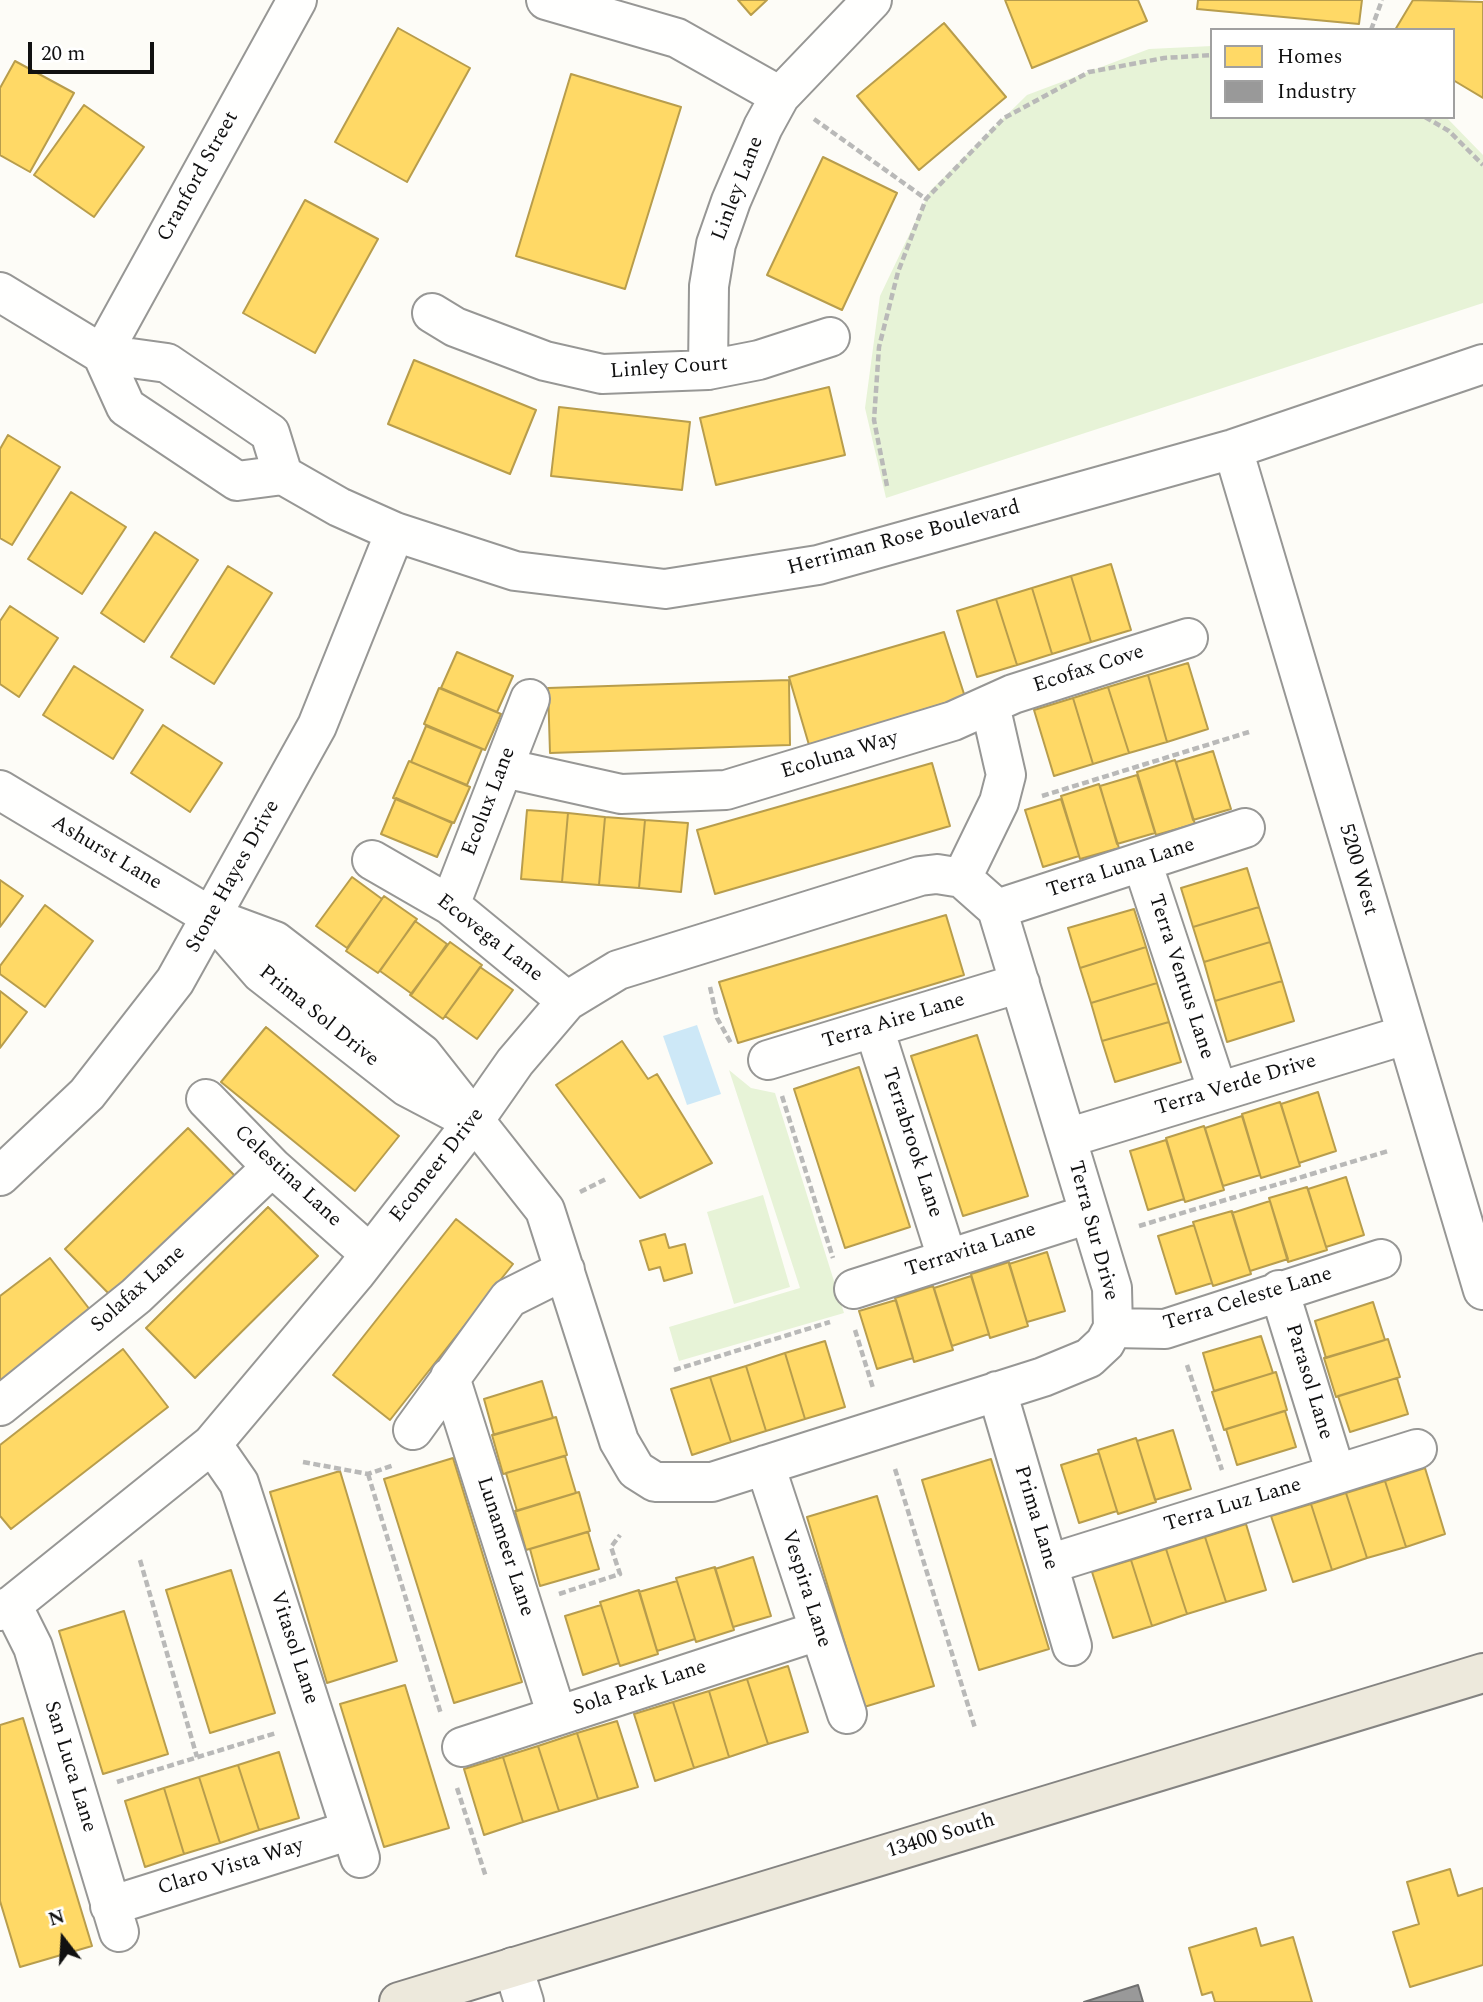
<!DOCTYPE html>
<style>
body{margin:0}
#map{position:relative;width:1483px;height:2002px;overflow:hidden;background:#fdfcf7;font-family:Spectral,serif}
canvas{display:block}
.legend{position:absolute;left:1210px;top:28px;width:245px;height:91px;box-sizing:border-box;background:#fff;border:2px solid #a0a0a0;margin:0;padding:9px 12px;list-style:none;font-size:21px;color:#111}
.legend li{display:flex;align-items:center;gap:14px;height:35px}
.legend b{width:35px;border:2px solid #a0a0a0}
.north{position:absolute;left:28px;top:1904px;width:70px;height:70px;-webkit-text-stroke:5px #fff;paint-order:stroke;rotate:343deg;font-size:19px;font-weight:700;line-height:28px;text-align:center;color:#111}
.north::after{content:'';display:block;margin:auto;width:24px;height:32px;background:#111;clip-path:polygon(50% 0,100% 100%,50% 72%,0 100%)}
.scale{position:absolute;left:28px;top:42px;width:126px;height:32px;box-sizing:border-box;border:4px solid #111;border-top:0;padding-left:9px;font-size:21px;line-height:24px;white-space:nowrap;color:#111;-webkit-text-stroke:5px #fff;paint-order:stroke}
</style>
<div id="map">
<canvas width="1483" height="2002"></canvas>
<ul class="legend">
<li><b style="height:19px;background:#ffd966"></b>Homes</li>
<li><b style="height:19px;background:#999"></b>Industry</li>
</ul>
<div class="north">N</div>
<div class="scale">20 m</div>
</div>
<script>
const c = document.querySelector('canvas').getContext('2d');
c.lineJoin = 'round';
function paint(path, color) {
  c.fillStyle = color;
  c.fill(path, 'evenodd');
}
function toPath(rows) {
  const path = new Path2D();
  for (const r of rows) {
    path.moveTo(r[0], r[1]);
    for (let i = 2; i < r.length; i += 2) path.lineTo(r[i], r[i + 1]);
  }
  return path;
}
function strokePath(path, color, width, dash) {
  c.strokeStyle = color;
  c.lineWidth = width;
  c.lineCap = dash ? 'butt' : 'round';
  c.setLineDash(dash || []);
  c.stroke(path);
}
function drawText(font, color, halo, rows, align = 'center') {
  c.font = font + ' Spectral,serif';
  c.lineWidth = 7;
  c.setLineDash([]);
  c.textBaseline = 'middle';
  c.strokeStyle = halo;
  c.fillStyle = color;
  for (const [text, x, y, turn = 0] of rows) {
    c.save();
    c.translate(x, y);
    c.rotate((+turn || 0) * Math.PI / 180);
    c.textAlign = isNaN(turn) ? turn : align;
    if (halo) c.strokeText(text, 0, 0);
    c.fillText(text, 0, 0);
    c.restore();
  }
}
const green = toPath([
 [1212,46,1212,117,1446,117,1483,155,1483,303,886,498,865,408,880,296,930,191,1027,95,1149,49],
 [729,1070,751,1088,775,1093,844,1313,679,1361,669,1327,800,1288],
 [763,1195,790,1287,734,1304,707,1212]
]);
const water = toPath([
 [697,1025,721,1094,687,1105,663,1036]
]);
const homes = toPath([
 [738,0,767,0,751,15,738,0],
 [1005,0,1138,0,1147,21,1032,68,1005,0],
 [1198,0,1362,0,1359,24,1197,9,1198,0],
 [1413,0,1483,2,1483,98,1453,80,1453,30,1395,30,1413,0],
 [944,23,1006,97,919,170,857,96,944,23],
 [398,28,470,68,407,182,335,142,398,28],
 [15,61,74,93,30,172,0,155,0,88,15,61],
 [571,74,681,107,625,289,516,256,571,74],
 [84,105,144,147,94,217,34,175,84,105],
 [823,157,897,193,842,310,767,275,823,157],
 [305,200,378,239,315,353,243,313,305,200],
 [414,360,536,410,510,474,388,424,414,360],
 [829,387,845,455,716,485,700,418,829,387],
 [559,407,690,422,682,490,551,476,559,407],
 [8,435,60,467,12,545,0,538,0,449,8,435],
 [71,492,126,527,82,594,28,559,71,492],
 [155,532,198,560,144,642,101,613,155,532],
 [1111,564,1131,630,1091,642,1071,576,1111,564],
 [228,566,272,593,214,684,171,657,228,566],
 [1071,576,1091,642,1052,654,1032,588,1071,576],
 [1032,588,1052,654,1017,665,996,599,1032,588],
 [996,599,1017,665,977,677,957,611,996,599],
 [10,606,58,638,19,697,0,684,0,621,10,606],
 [944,632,965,697,809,745,789,677,944,632],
 [457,652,513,676,497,712,441,688,457,652],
 [1188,663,1208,729,1167,742,1148,675,1188,663],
 [74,666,143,710,113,759,43,715,74,666],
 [1148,675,1167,742,1129,753,1108,687,1148,675],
 [789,680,790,745,550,753,548,688,789,680],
 [1108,687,1129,753,1093,764,1073,698,1108,687],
 [439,688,501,714,485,750,424,724,439,688],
 [1073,698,1093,764,1054,776,1034,710,1073,698],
 [163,725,222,763,190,812,131,773,163,725],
 [426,726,482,749,467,785,411,762,426,726],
 [1213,751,1231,809,1193,820,1176,762,1213,751],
 [1175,760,1195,824,1156,835,1137,772,1175,760],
 [409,761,470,787,454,823,393,798,409,761],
 [932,763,950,826,715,894,697,830,932,763],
 [1137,775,1155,833,1117,844,1100,786,1137,775],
 [1099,784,1119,848,1080,859,1061,796,1099,784],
 [396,798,452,823,437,857,381,834,396,798],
 [1061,799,1079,856,1043,867,1025,810,1061,799],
 [527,810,568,813,562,882,521,879,527,810],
 [568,813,605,817,599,885,562,882,568,813],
 [605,817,645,820,639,888,599,885,605,817],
 [645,820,688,823,681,892,639,888,645,820],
 [1247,868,1259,907,1193,927,1181,888,1247,868],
 [352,877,382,899,347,948,316,926,352,877],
 [0,880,23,896,0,927,0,880],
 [384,896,417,919,378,973,346,951,384,896],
 [45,905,93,941,45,1007,0,974,0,966,45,905],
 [1259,907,1270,942,1204,962,1193,927,1259,907],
 [1134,909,1146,947,1080,968,1068,928,1134,909],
 [946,915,964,975,738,1043,719,982,946,915],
 [415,921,447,944,412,994,380,971,415,921],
 [450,942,482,965,443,1019,410,995,450,942],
 [1270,942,1282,981,1215,1001,1204,962,1270,942],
 [1146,947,1157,983,1091,1003,1080,968,1146,947],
 [480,967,513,990,477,1039,445,1016,480,967],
 [1282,981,1294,1021,1227,1042,1215,1001,1282,981],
 [1157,983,1169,1022,1102,1041,1091,1003,1157,983],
 [0,991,27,1012,0,1048,0,991],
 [1169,1022,1181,1062,1115,1082,1102,1041,1169,1022],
 [266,1027,399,1136,355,1191,221,1082,266,1027],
 [977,1035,1028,1196,963,1216,911,1056,977,1035],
 [622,1041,648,1079,657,1074,712,1163,640,1198,556,1085,622,1041],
 [859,1067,910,1227,845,1248,794,1089,859,1067],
 [1318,1092,1336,1151,1299,1163,1281,1104,1318,1092],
 [1280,1102,1300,1166,1261,1178,1242,1114,1280,1102],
 [1242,1116,1260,1175,1223,1186,1205,1128,1242,1116],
 [1204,1126,1224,1190,1185,1202,1166,1138,1204,1126],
 [188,1128,237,1178,114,1299,65,1249,188,1128],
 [1166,1140,1184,1199,1148,1210,1130,1151,1166,1140],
 [1346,1177,1364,1235,1326,1247,1308,1189,1346,1177],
 [1307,1187,1327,1250,1288,1262,1269,1198,1307,1187],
 [1270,1201,1288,1259,1250,1271,1232,1213,1270,1201],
 [268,1207,318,1256,195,1378,146,1328,268,1207],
 [1232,1211,1251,1274,1213,1286,1193,1222,1232,1211],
 [456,1219,513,1264,390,1420,333,1375,456,1219],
 [1194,1225,1212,1283,1176,1294,1158,1236,1194,1225],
 [665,1234,669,1248,685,1244,692,1273,664,1281,660,1267,649,1270,640,1241,665,1234],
 [1047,1252,1065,1311,1027,1322,1009,1264,1047,1252],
 [50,1258,94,1315,0,1388,0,1296,50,1258],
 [1009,1262,1028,1326,990,1338,971,1274,1009,1262],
 [971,1276,989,1334,952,1346,934,1288,971,1276],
 [933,1286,953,1350,914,1362,895,1298,933,1286],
 [896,1300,913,1358,877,1369,859,1311,896,1300],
 [1373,1302,1385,1340,1326,1358,1315,1321,1373,1302],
 [1261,1336,1273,1373,1214,1391,1203,1353,1261,1336],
 [1388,1339,1400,1377,1336,1397,1324,1358,1388,1339],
 [825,1341,845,1407,805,1419,785,1353,825,1341],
 [123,1349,168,1407,11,1529,0,1516,0,1445,123,1349],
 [785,1353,805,1419,766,1431,746,1366,785,1353],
 [746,1366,766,1431,731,1442,710,1377,746,1366],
 [1276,1372,1287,1410,1224,1430,1212,1392,1276,1372],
 [710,1377,731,1442,692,1455,671,1389,710,1377],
 [1397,1378,1408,1414,1350,1432,1338,1396,1397,1378],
 [542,1381,553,1418,494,1435,484,1399,542,1381],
 [1285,1411,1296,1447,1237,1465,1226,1429,1285,1411],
 [556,1417,567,1455,503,1474,492,1435,556,1417],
 [1173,1430,1191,1489,1155,1500,1137,1441,1173,1430],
 [1136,1438,1156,1502,1118,1514,1098,1450,1136,1438],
 [1099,1453,1117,1511,1079,1523,1061,1465,1099,1453],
 [565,1456,576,1493,517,1511,506,1473,565,1456],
 [453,1458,522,1682,454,1703,384,1479,453,1458],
 [991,1459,1049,1649,979,1670,922,1480,991,1459],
 [1425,1468,1445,1534,1406,1547,1385,1481,1425,1468],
 [340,1471,397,1661,327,1683,270,1492,340,1471],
 [1385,1481,1406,1547,1367,1558,1346,1493,1385,1481],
 [579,1492,590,1531,526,1550,515,1511,579,1492],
 [1346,1493,1367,1558,1332,1570,1311,1504,1346,1493],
 [877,1496,934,1686,864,1707,807,1517,877,1496],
 [1311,1504,1332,1570,1293,1582,1271,1516,1311,1504],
 [1246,1524,1266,1590,1226,1602,1205,1537,1246,1524],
 [588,1532,599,1569,540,1586,530,1549,588,1532],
 [1205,1537,1226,1602,1187,1614,1166,1549,1205,1537],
 [1166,1549,1187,1614,1152,1626,1131,1560,1166,1549],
 [753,1557,771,1616,733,1627,715,1569,753,1557],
 [1131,1560,1152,1626,1113,1638,1092,1572,1131,1560],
 [715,1567,734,1630,696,1642,676,1578,715,1567],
 [231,1570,275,1713,210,1733,166,1590,231,1570],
 [677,1581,695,1639,657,1651,639,1592,677,1581],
 [639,1590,658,1654,620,1666,600,1602,639,1590],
 [601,1605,619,1663,583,1675,565,1616,601,1605],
 [124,1611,168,1754,103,1774,59,1631,124,1611],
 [788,1666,808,1732,768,1744,747,1679,788,1666],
 [747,1679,768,1744,729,1757,709,1691,747,1679],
 [405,1685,449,1828,384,1847,340,1704,405,1685],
 [709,1691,729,1757,694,1768,673,1702,709,1691],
 [673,1702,694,1768,655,1781,634,1714,673,1702],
 [23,1718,92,1946,20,1967,0,1901,0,1725,23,1718],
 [617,1721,638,1787,598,1799,577,1733,617,1721],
 [577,1733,598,1799,559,1811,538,1746,577,1733],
 [538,1746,559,1811,523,1822,503,1757,538,1746],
 [279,1752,299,1818,259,1830,238,1765,279,1752],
 [503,1757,523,1822,484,1835,464,1769,503,1757],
 [238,1765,259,1830,220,1843,199,1777,238,1765],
 [199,1777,220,1843,184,1854,164,1788,199,1777],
 [164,1788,184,1854,145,1867,125,1801,164,1788],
 [1450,1869,1458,1896,1483,1888,1483,1965,1410,1987,1393,1932,1419,1924,1407,1882,1450,1869],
 [1256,1928,1261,1946,1293,1937,1312,2002,1215,2002,1212,1992,1202,1995,1189,1948,1256,1928]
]);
const industry = toPath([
 [1138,1985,1143,2002,1084,2002,1138,1985]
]);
const path = toPath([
 [1371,30,1382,0],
 [1425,117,1449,131,1483,165],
 [814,119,926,199],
 [887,486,874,420,879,347,898,272,926,199,1004,118,1089,72,1164,58,1212,55],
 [1042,796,1249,732],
 [710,987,717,1018,732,1045],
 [782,1096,833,1258],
 [580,1192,608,1178],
 [1139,1226,1388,1151],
 [855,1330,873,1388],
 [1187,1365,1222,1470],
 [674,1370,830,1322],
 [303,1462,368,1474,394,1465],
 [895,1469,975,1728],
 [368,1474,441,1714],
 [140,1560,197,1757],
 [559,1594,620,1574,611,1547,620,1535],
 [117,1782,276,1733],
 [457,1788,486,1877]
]);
const minor = toPath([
 [546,0,677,38,780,96],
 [0,292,102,354,167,363,270,433,283,475],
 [432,313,455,327,545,361,602,374,708,370,759,360,830,337],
 [102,354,126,407,237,481,283,475,339,507,395,532,515,571,665,589,818,565,1233,449,1483,364],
 [102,354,297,0],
 [708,370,709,286,716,244,731,201,763,127,780,96,872,0],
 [1233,449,1483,1290],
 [504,768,621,794,726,790,953,721,1013,694,1188,638],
 [0,790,213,918,275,941,422,1054,545,1210,619,1441,636,1470,655,1482,712,1482,1043,1377,1089,1358,1105,1343,1113,1328,1112,1288,997,909,962,878],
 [372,860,450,905,567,1001],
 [1142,862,1218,1092],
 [962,878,999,802,1006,775,990,705],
 [450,905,530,699],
 [997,909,1245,828],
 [214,919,261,973,407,1087,464,1117],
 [874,1028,947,1258],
 [768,1060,1020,983],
 [206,1099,272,1167,370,1254],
 [1067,1138,1405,1035],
 [0,1176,87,1094,175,981,317,726,395,532],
 [854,1289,1089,1214],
 [1279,1290,1336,1474],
 [1113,1328,1165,1329,1381,1259],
 [450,1377,557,1716],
 [997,1391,1072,1646],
 [0,1406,136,1296,272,1167],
 [413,1430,509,1298,565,1270],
 [212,1444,239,1483,360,1858],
 [765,1465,847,1714],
 [1049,1564,1417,1449],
 [12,1605,33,1647,119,1932],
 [0,1611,12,1605,212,1444,355,1274,473,1122,515,1062,567,1001,618,970,920,876,937,874,962,878],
 [462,1747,818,1631],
 [110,1906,351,1830],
 [513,1967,524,2002]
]);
const major = toPath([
 [399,2002,1483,1673]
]);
const streetNames = [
 ["Cranford Street",199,177,-61],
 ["Linley Lane",739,189,-69],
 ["Linley Court",669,369,-4],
 ["Herriman Rose Boulevard",904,539,-15],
 ["Ecofax Cove",1089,670,-18],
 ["Ecoluna Way",840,756,-17],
 ["Ecolux Lane",490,802,-69],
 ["Ashurst Lane",106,854,31],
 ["Terra Luna Lane",1121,869,-18],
 ["5200 West",1357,870,74],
 ["Stone Hayes Drive",234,877,-61],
 ["Ecovega Lane",489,939,38],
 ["Terra Ventus Lane",1180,977,72],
 ["Prima Sol Drive",318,1017,39],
 ["Terra Aire Lane",894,1022,-17],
 ["Terra Verde Drive",1236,1086,-17],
 ["Terrabrook Lane",911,1143,72],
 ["Ecomeer Drive",438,1166,-52],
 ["Celestina Lane",287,1177,43],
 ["Terra Sur Drive",1092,1231,75],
 ["Terravita Lane",971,1251,-18],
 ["Solafax Lane",139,1290,-42],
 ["Terra Celeste Lane",1248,1300,-17],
 ["Parasol Lane",1308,1382,73],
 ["Terra Luz Lane",1233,1506,-17],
 ["Prima Lane",1035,1518,73],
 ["Lunameer Lane",504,1547,72],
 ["Vespira Lane",805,1589,72],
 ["Vitasol Lane",293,1648,72],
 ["Sola Park Lane",640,1689,-18],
 ["San Luca Lane",69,1767,73],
 ["13400 South",941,1837,-17],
 ["Claro Vista Way",231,1868,-17]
];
paint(green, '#e7f3d7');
paint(water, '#cde8f7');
paint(homes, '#ffd966');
strokePath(homes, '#b89d4c', 2);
paint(industry, '#999');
strokePath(industry, '#707070', 2);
strokePath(minor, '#979795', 42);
strokePath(major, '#858482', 42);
strokePath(path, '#b9b9b8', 4.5, [7, 3.5]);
strokePath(minor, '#fffffe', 38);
strokePath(major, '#ede9dc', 38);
drawText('21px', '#111', '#fff', streetNames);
</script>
